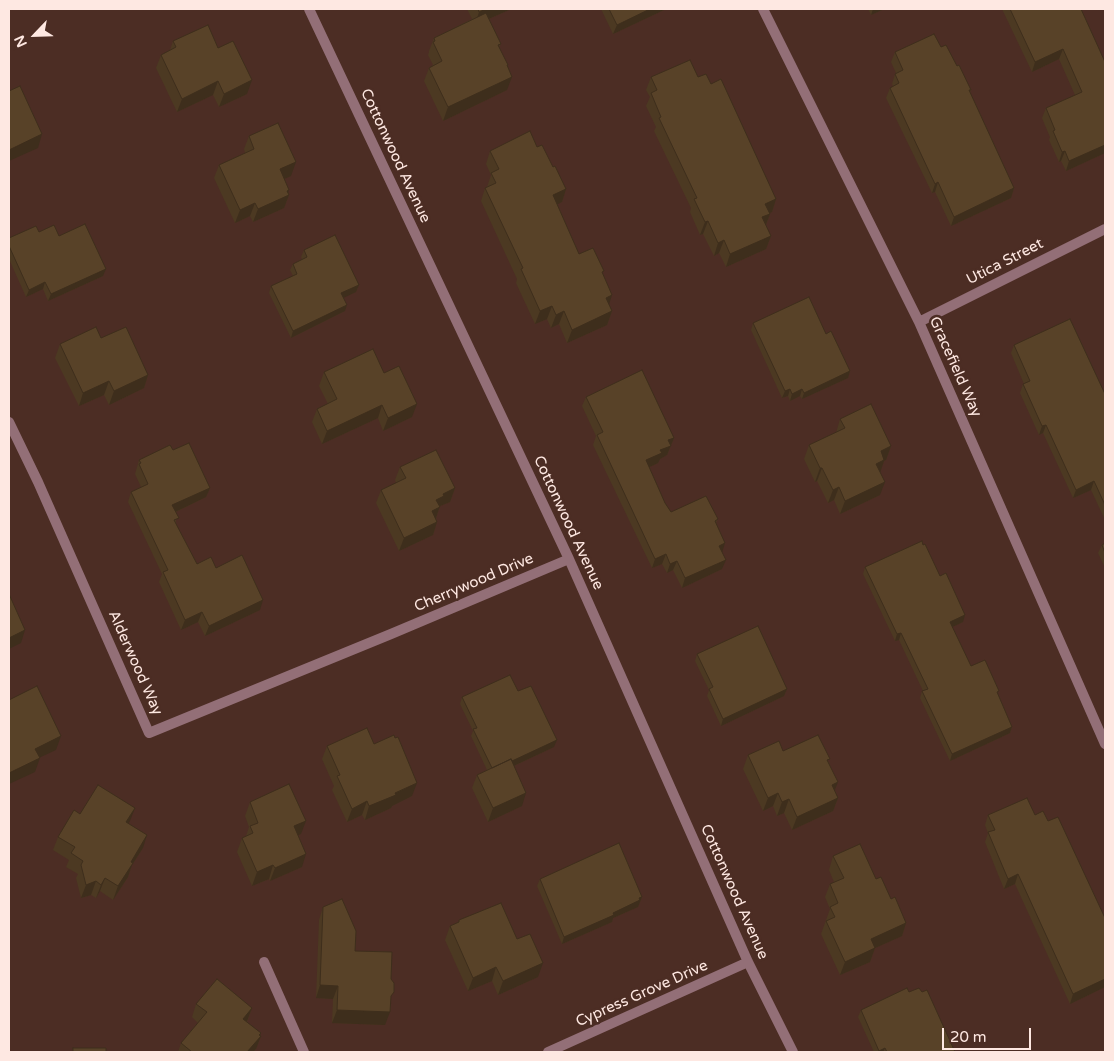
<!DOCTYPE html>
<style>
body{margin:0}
#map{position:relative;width:1114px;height:1061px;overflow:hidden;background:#4c2d24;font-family:"Varela Round",sans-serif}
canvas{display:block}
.frame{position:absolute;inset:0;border:10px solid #fee8e2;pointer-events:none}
.north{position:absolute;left:10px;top:10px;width:50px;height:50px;-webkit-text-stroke:4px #4c2d24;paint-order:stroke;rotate:246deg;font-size:14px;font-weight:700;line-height:20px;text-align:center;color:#fee8e2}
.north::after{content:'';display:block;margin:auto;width:18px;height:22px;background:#fee8e2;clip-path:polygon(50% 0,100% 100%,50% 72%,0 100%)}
.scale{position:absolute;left:942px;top:1028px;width:89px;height:22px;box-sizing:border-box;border:2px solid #fee8e2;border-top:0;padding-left:6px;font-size:15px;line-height:18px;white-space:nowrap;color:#fee8e2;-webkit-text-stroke:4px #4c2d24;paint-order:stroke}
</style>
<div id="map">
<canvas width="1114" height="1061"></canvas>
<div class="frame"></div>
<div class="north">N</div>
<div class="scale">20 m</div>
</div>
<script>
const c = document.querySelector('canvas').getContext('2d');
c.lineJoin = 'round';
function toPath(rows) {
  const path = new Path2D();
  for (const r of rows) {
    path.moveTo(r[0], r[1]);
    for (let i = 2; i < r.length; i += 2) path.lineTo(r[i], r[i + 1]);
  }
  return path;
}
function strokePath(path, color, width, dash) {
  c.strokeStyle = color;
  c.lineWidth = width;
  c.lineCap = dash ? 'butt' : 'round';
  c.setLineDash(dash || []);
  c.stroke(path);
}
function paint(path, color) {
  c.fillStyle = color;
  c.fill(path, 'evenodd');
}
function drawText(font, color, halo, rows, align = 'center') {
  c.font = font + ' "Varela Round",sans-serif';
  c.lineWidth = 5;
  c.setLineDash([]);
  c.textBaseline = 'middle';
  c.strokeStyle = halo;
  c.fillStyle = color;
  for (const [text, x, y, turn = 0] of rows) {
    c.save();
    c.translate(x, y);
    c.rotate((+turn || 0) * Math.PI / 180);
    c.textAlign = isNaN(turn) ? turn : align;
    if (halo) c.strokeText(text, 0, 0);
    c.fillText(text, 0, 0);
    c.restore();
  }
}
const lane = toPath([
 [264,962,304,1052]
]);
const street = toPath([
 [309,9,569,559,748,962,793,1052],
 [763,9,919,322,1105,744],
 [919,322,1105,229],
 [9,422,38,482,149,733,391,634,569,559],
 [548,1052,748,962]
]);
const wall = toPath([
 [467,9,511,9,489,19,501,44,499,47,507,67,507,90,443,121,424,81,429,68,433,65,428,55,429,52,429,51,434,38,472,19],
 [601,9,666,9,613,34],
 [868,9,884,9,871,15],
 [1002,9,1081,9,1105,62,1105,153,1066,171,1061,161,1059,162,1049,140,1050,137,1042,118,1046,108,1075,95,1059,59,1032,72],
 [173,41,218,48,247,94,219,107,213,95,177,112,156,68,161,55,170,50],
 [941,47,957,66,971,90,970,92,1014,188,1011,198,951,226,935,192,932,193,886,98,890,88,893,86,892,84,895,74,896,73,891,62,895,52],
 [651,77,698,77,711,84,776,199,772,212,769,213,770,214,766,225,771,236,766,249,726,267,719,253,714,256,703,234,700,235,690,212,691,208,654,131,656,127,646,106,650,97,646,90],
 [249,136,291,176,284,179,289,195,284,208,253,222,250,216,235,223,214,178,219,165,245,153,244,149],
 [537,147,553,167,566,189,562,202,557,204,579,254,603,275,609,304,612,311,607,325,567,343,559,324,551,328,547,319,535,324,516,283,517,279,481,201,485,188,487,187,491,175,486,164,490,151],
 [39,232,59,236,103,276,48,301,43,289,26,297,9,259,9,238],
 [304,250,359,285,356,292,344,297,345,311,291,338,269,293,271,286,293,276,290,270,293,264,302,259,301,257],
 [753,323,826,334,850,371,848,378,802,399,800,396,790,401,788,396,782,398,751,330],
 [101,338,148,375,144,388,109,405,104,395,79,406,55,358,60,344],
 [1014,345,1105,394,1105,520,1091,490,1073,498,1043,433,1039,435,1020,393,1023,384,1024,384,1011,353],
 [324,372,384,373,412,417,383,431,378,418,322,444,312,422,317,409,328,404,319,386],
 [586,397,674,438,667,455,660,459,658,463,649,467,665,503,671,512,718,519,716,523,722,552,722,569,682,588,673,570,667,573,662,564,652,568,593,445,596,436,582,406],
 [840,419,891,446,886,460,884,461,880,471,880,495,840,514,834,500,828,503,817,481,815,482,804,459,809,445,836,433],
 [173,450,210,488,206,497,176,512,176,524,197,564,216,568,260,610,205,636,198,622,181,630,159,582,162,574,128,502,131,492,141,487,135,474,139,460],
 [400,467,455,488,450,502,440,506,436,518,437,522,433,535,399,551,376,503,381,490,396,483,395,480],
 [1105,543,1105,568,1098,553,1102,545],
 [865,567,940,576,963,622,952,627,971,666,998,695,1012,727,1010,733,950,761,920,698,922,691,923,691,899,640,895,641,863,574],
 [697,654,787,689,784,696,721,726,707,696,709,690,695,661],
 [518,691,554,747,514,766,522,806,488,822,472,788,477,775,487,770,471,736,473,731,460,704,462,697],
 [374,744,412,796,392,806,391,808,365,820,362,815,347,822,332,790,334,786,322,759,327,746],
 [783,751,829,762,835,791,838,798,833,811,792,830,784,813,777,816,773,806,763,811,743,769,748,755],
 [250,802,301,834,298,835,302,867,270,881,269,879,252,886,237,852,242,838,246,836,249,827,245,816],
 [135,808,128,823,143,848,132,865,128,877,113,900,100,891,96,898,91,895,81,898,76,878,78,874,66,867,69,860,53,850,58,837,80,814],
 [988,815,1035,815,1048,821,1105,918,1105,987,1070,1004,1015,884,1004,889,985,842,988,833,985,825],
 [833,856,876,879,891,899,906,923,902,936,875,948,870,962,840,975,821,934,830,909,825,897,830,884,834,882,829,870],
 [540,879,642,897,638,907,613,918,612,922,562,944,537,886],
 [323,907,355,951,390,1002,385,1025,332,1023,333,999,316,998,319,920],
 [459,920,517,939,538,977,498,995,492,981,468,991,445,940,450,926,458,923],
 [909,992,922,992,955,1052,874,1052,858,1017,861,1010],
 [196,1004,252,1008,247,1022,261,1036,256,1049,253,1052,178,1052,181,1043,198,1023,192,1017]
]);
const shadedWall = toPath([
 [486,9,511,9,475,25,479,12],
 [650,9,666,9,613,34,617,25],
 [873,9,884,9,871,15],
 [1063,49,1059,59,1032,72,1035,62],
 [512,77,507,90,443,121,448,107],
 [252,80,247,94,219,107,224,94],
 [218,81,213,95,177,112,182,99],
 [42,134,38,148,9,161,9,150],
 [1105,145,1105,153,1066,171,1069,161],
 [1065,151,1061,161,1059,162,1062,152],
 [296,162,291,176,275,183,280,169],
 [938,182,935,192,932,193,935,184],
 [1014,188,1011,198,951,226,954,217],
 [566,189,562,202,548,209,553,195],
 [289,190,287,196,289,195,284,208,253,222,258,209],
 [776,199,772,212,761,217,765,204],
 [255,203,250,216,235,223,240,210],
 [770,214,765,227,762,217],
 [708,221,703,234,700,235,705,222],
 [771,236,766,249,726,267,730,254],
 [724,240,719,253,714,256,718,243],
 [106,269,103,276,48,301,51,294],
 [45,282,43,289,26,297,29,290],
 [359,285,356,292,339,300,341,293],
 [612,295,608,308,606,298],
 [347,305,345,311,291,338,293,331],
 [552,306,547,319,535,324,540,311],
 [564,311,559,324,551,328,556,315],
 [612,311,607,325,567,343,572,330],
 [850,371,848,378,802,399,804,393],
 [148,375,144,388,109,405,114,391],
 [109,381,104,395,79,406,83,393],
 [790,389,788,396,782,398,785,391],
 [802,389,800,396,790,401,792,394],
 [417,404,412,417,383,431,388,418],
 [382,405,378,418,322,444,327,431],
 [1046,425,1043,433,1039,435,1042,426],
 [674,438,667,455,660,459,658,463,643,470,646,460,660,450,668,440],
 [891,446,886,460,884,461,880,473,872,477,881,451],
 [820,468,822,468,817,481,815,482],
 [1094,481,1091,490,1073,498,1076,490],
 [885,482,880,495,840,514,845,501],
 [839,487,834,500,828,503,833,490],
 [210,488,206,497,169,515,172,505],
 [455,488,450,502,440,506,435,521,427,524,436,500,443,494],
 [437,522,433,535,399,551,404,538],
 [725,543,722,553,719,546],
 [666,554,662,564,652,568,655,559],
 [726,560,722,569,682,588,685,578],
 [677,561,673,570,667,573,670,564],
 [263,600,260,610,205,636,209,626],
 [202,612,198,622,181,630,185,620],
 [965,615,963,622,948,629,950,622],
 [25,630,21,643,9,649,9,638],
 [901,633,899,640,895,641,897,634],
 [787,689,784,696,721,726,723,719],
 [1012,727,1010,733,950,761,952,754],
 [61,736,56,750,30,762,35,749],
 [557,740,554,747,490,777,492,770],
 [40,758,35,772,9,784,9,773],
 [838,782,833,795,832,785],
 [417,783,412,796,392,806,391,808,365,820,369,806],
 [526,793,522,806,488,822,493,808],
 [778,793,773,806,763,811,768,798],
 [838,798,833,811,792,830,797,817],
 [789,799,784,813,777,816,782,802],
 [367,801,362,815,347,822,352,809],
 [135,808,130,821,121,835,126,822],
 [306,821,301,834,289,839,294,826],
 [147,835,143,848,132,865,128,877,113,900,118,886,131,862],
 [306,854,302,867,270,881,275,868],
 [273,865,269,879,252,886,257,872],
 [1018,874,1015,884,1004,889,1008,879],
 [105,878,100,891,96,898,101,885],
 [96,881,91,895,81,898,86,885],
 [642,897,638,907,613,918,612,922,562,944,564,937],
 [906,923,902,936,866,952,871,939],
 [875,948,870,962,840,975,845,962],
 [543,963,538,977,498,995,503,981],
 [496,967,492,981,468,991,473,978],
 [1105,979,1105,987,1070,1004,1073,994],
 [320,985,338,986,333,999,316,998],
 [252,1008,247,1021,238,1032,243,1019],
 [337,1010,390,1012,385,1025,332,1023],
 [261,1033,259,1038,261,1036,256,1049,253,1052,247,1052],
 [885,1048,883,1052,879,1052,879,1051]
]);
const building = toPath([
 [478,9,486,9,479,12,478,9],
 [609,9,650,9,617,25,609,9],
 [1010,9,1081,9,1105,62,1105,145,1069,161,1065,151,1062,152,1053,131,1055,130,1046,108,1082,92,1063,49,1035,62,1010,9],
 [486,13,501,44,498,45,508,65,507,65,512,77,448,107,429,68,442,61,433,42,435,41,434,38,486,13],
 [208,25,218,48,233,41,252,80,224,94,218,81,182,99,161,55,176,47,173,41,208,25],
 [934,34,941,47,946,45,957,66,959,65,971,90,969,90,1014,188,954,217,938,182,935,184,890,88,899,83,895,74,903,70,895,52,934,34],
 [690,60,698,77,706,74,711,84,721,79,776,199,765,204,770,214,762,217,771,236,730,254,724,240,718,243,708,221,705,222,694,199,697,198,659,118,661,117,651,93,657,90,651,77,690,60],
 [20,86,42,134,9,150,9,91,20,86],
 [278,123,296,162,280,169,289,190,287,191,289,195,258,209,255,203,240,210,219,165,254,149,249,136,278,123],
 [530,131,537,147,542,145,553,167,555,166,566,189,553,195,579,254,593,248,604,271,602,272,612,295,606,298,612,311,572,330,564,311,556,315,552,306,540,311,521,269,523,268,485,188,496,183,491,173,499,169,490,151,530,131],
 [85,224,106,269,51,294,45,282,29,290,9,246,9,238,36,226,39,232,54,225,59,236,85,224],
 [335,235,359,285,341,293,347,305,293,331,271,286,297,274,293,264,307,257,304,250,335,235],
 [809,297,826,334,831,331,850,371,804,393,802,389,792,394,790,389,785,391,753,323,809,297],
 [1070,319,1105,394,1105,505,1094,481,1076,490,1046,425,1042,426,1023,384,1030,381,1014,345,1070,319],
 [96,327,101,338,126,327,148,375,114,391,109,381,83,393,60,344,96,327],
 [373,349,384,373,399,366,417,404,388,418,382,405,327,431,317,409,337,399,324,372,373,349],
 [642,370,674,438,668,440,671,446,660,450,662,453,646,460,665,503,671,512,706,496,718,519,715,521,725,543,719,546,726,560,685,578,677,561,670,564,666,554,655,559,597,435,603,432,586,397,642,370],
 [871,404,891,446,881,451,884,460,876,464,885,482,845,501,839,487,833,490,822,468,820,468,809,445,845,428,840,419,871,404],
 [189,443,210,488,172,505,179,518,174,520,197,564,211,557,216,568,242,555,263,600,209,626,202,612,185,620,163,572,168,570,131,492,148,484,139,464,141,463,139,460,170,445,173,450,189,443],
 [436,450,455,488,443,494,444,496,436,500,440,507,432,511,437,522,404,538,381,490,406,478,400,467,436,450],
 [922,541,923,545,925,544,940,576,946,573,965,615,950,622,971,666,985,660,999,691,997,692,1012,727,952,754,922,691,928,689,901,633,897,634,865,567,922,541],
 [1105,543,1105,553,1102,545,1105,543],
 [9,594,25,630,9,638,9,594],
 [758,626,787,689,723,719,709,689,713,687,697,654,758,626],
 [510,675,518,691,531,686,557,740,512,761,511,759,492,768,473,729,477,728,462,697,510,675],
 [37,686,61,736,35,749,40,758,9,773,9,700,37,686],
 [367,728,374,744,394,735,395,738,398,737,417,783,395,793,396,795,369,806,367,801,352,809,337,776,340,775,327,746,367,728],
 [818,735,830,759,827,760,838,782,832,785,838,798,797,817,789,799,782,802,778,793,768,798,748,755,779,741,783,751,818,735],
 [511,759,526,793,493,808,477,775,511,759],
 [289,784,306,821,294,826,306,854,275,868,273,865,257,872,242,838,253,833,250,826,258,823,250,802,289,784],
 [98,785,135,808,126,822,147,835,131,862,133,863,118,886,105,878,101,885,96,881,86,885,81,865,83,861,71,853,75,847,58,837,74,810,80,814,98,785],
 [1027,798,1035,815,1043,811,1048,821,1058,817,1105,918,1105,979,1073,994,1018,874,1008,879,988,832,995,830,988,815,1027,798],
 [619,843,642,897,639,898,640,900,613,913,614,915,564,937,540,879,619,843],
 [860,844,876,879,881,877,891,899,895,897,906,923,871,939,875,948,845,962,826,921,835,917,830,907,838,903,830,884,844,878,833,856,860,844],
 [342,899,356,931,355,951,392,952,391,979,394,983,394,992,391,996,390,1012,337,1010,338,986,320,985,323,907,342,899],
 [501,903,517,939,530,934,543,963,503,981,496,967,473,978,450,926,459,922,459,920,501,903],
 [217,979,252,1008,243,1019,261,1033,259,1035,261,1036,247,1052,192,1052,181,1043,207,1012,196,1004,217,979],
 [907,988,909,992,919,988,922,992,927,990,955,1052,887,1052,885,1048,879,1051,861,1010,907,988],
 [73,1048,106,1048,106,1052,73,1052,73,1048]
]);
const streetNames = [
 ["Cottonwood Avenue",395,156,65],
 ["Utica Street",1005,262,-27],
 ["Gracefield Way",955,367,66],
 ["Cottonwood Avenue",568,523,65],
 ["Cherrywood Drive",474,583,-23],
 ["Alderwood Way",135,663,66],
 ["Cottonwood Avenue",734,892,66],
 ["Cypress Grove Drive",642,994,-24]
];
strokePath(lane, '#936f77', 10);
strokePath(street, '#936f77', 10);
paint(wall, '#4c3922');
paint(shadedWall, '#3e2e1c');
paint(building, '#584228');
strokePath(building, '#3e2e1c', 1);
drawText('15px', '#fee8e2', '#4c2d24', streetNames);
</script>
